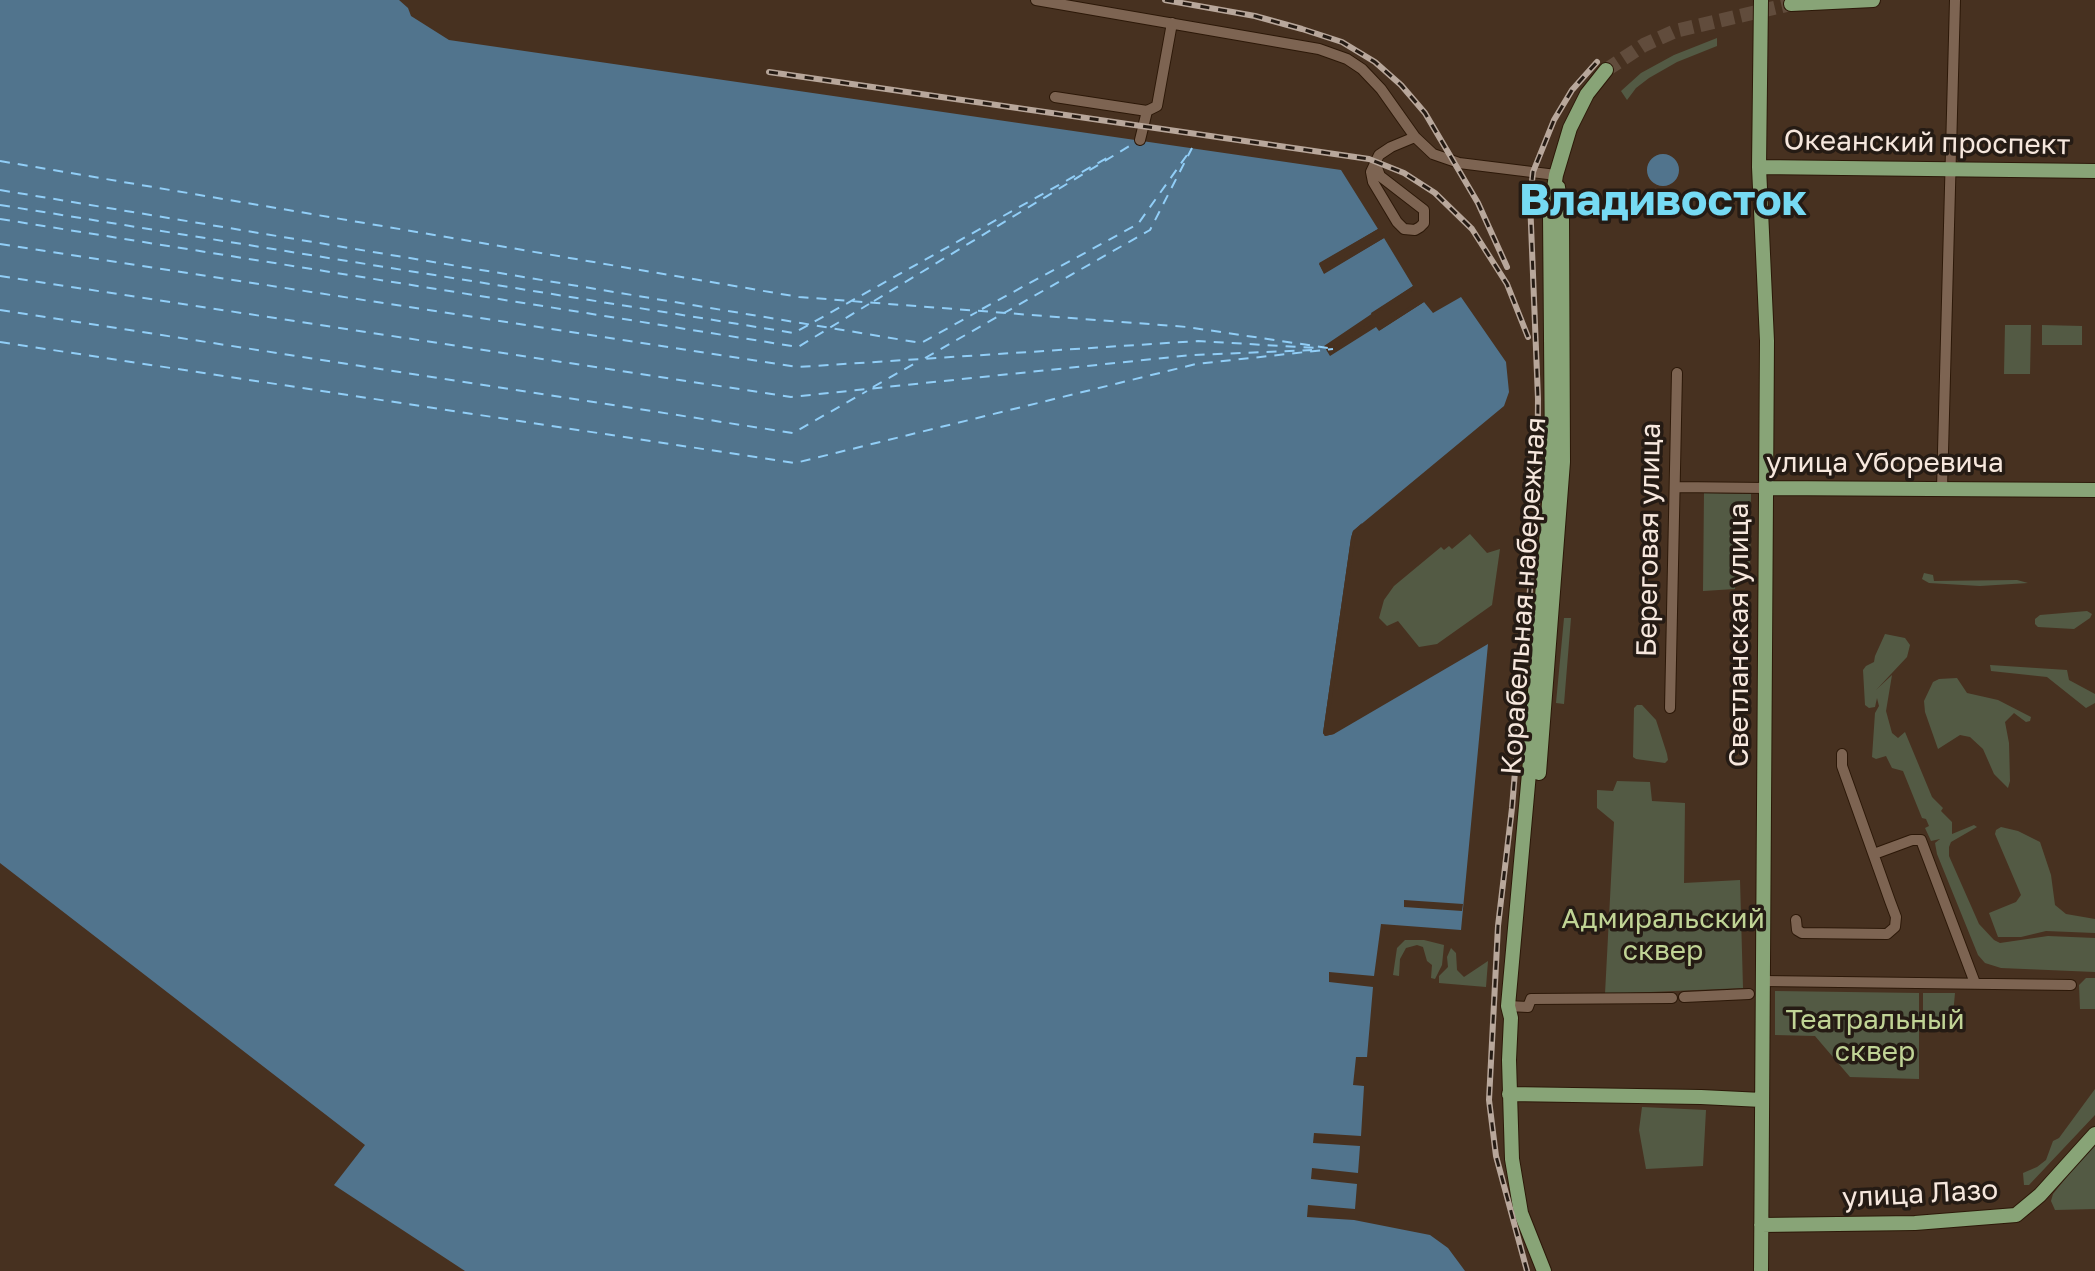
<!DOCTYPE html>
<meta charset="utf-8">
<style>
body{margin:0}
canvas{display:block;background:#473120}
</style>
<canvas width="2095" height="1271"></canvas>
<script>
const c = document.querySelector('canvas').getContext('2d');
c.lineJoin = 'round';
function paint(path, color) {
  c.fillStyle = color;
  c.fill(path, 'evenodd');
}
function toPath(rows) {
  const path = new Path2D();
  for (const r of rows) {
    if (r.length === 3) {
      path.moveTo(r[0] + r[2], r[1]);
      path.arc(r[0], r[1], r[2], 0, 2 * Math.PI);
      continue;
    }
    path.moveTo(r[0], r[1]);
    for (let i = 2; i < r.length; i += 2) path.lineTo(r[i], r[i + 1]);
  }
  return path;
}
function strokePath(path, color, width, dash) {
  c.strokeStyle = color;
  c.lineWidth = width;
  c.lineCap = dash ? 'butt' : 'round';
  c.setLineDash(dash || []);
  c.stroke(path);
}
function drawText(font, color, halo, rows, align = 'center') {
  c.font = font + ' "Golos Text",sans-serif';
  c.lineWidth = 7;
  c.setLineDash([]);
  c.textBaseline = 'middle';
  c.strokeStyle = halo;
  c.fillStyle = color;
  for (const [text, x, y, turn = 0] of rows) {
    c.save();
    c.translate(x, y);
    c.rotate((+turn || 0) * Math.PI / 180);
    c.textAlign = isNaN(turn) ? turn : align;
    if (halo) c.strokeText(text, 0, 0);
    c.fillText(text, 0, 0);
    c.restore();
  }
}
const green = toPath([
 [1717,38,1717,46,1677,62,1649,78,1636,88,1627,100,1621,91,1641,73,1674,55],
 [2005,325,2031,325,2030,374,2004,374],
 [2042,325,2082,326,2082,345,2042,345],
 [1704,493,1751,494,1750,580,1735,581,1735,589,1703,591],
 [1470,534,1487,553,1500,549,1492,605,1437,644,1419,647,1398,621,1387,626,1379,618,1384,600,1394,586,1441,547,1444,550,1449,546,1452,549],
 [1924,573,1933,575,1934,581,2017,580,2028,583,1980,586,1929,583,1922,579],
 [2087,611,2092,614,2090,618,2074,629,2038,627,2035,624,2035,619,2040,615],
 [1564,618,1571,618,1564,704,1556,703],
 [1885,634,1905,638,1910,645,1907,657,1876,690,1892,675,1886,711,1892,733,1898,738,1905,732,1932,797,1943,808,1941,811,1952,822,1952,834,1974,825,1977,827,1951,842,1949,847,1949,856,1979,924,1994,940,2000,943,2048,936,2095,938,2095,972,2001,968,1985,963,1978,955,1937,854,1935,843,1940,839,1931,841,1925,828,1929,826,1926,819,1922,818,1903,771,1892,768,1886,756,1876,759,1872,757,1875,713,1879,706,1877,698,1875,707,1869,708,1865,705,1863,670,1866,666,1874,662,1875,656],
 [1990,665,2067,670,2069,680,2095,694,2095,703,2086,708,2047,677,1991,671],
 [1957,678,1967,693,1998,700,2031,717,2030,721,2026,722,2014,713,2005,722,2009,743,2010,781,2008,788,1994,774,1983,749,1970,737,1960,735,1938,749,1925,712,1924,701,1933,682,1939,679],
 [1637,705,1642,705,1656,720,1667,754,1668,760,1665,763,1636,759,1633,757,1634,708],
 [1617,781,1650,782,1652,801,1685,803,1684,883,1740,880,1743,988,1605,994,1614,822,1597,808,1597,790,1613,791],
 [2001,827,2018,831,2040,842,2051,875,2055,905,2066,914,2095,919,2095,933,2046,931,2021,937,1998,937,1989,913,2016,902,2021,895,1995,834,1996,830],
 [1405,940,1424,940,1444,945,1442,965,1435,979,1431,978,1432,965,1427,961,1423,947,1417,945,1406,948,1400,959,1399,976,1393,975,1397,948],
 [1451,948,1456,953,1457,970,1464,977,1488,961,1486,987,1439,983,1439,976,1448,967,1447,957],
 [2086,978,2095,978,2095,1009,2080,1009,2079,985],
 [1775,991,1919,993,1919,1079,1850,1077,1815,1036,1775,1035],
 [1923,993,1955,993,1952,1025,1934,1029,1927,1025,1923,1018],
 [2095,1089,2095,1115,2029,1185,2024,1185,2023,1173,2037,1167,2046,1160,2053,1141,2059,1138],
 [1642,1107,1706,1110,1703,1166,1646,1169,1639,1130],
 [2095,1142,2095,1209,2055,1210,2051,1201,2053,1194]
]);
const water = toPath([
 [0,0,399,0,408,8,411,16,449,40,1341,170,1378,229,1319,263,1324,273,1384,238,1413,286,1371,313,1372,316,1325,347,1330,355,1376,326,1380,330,1424,302,1433,313,1461,297,1506,362,1509,392,1504,406,1353,531,1351,538,1323,733,1325,736,1334,734,1488,644,1461,930,1381,924,1374,976,1329,972,1329,982,1373,987,1367,1057,1356,1057,1353,1085,1364,1086,1361,1136,1314,1133,1313,1143,1360,1146,1358,1173,1312,1168,1311,1179,1357,1184,1355,1209,1308,1205,1307,1217,1354,1220,1430,1235,1448,1248,1465,1271,465,1271,334,1185,365,1145,0,863],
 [1663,170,16]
]);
const pier = toPath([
 [1378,229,1380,232,1324,265,1326,268,1382,235,1384,238,1324,274,1319,264],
 [1413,286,1415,289,1376,314,1375,319,1330,349,1331,350,1375,323,1380,325,1422,299,1424,302,1379,331,1376,327,1330,356,1324,346],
 [1362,523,1355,539,1327,732,1335,729,1334,734,1325,736,1323,733,1351,538,1353,531],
 [1404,900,1463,904,1462,911,1404,907]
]);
const ferry = toPath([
 [0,161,799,297,1187,327,1328,348],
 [0,190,921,343,977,312],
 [0,205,794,333,1107,158],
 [0,219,798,347,869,304],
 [0,244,798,367,1198,341,1316,348],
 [0,276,791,397,1192,355,1312,350],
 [874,301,1136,142],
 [982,309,1138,224,1187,155],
 [0,310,793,433,867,391],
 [0,342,795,463,1196,364,1333,349],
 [925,358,1150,230,1192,148],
 [873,387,919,361]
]);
const majorTunnel = toPath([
 [1606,70,1644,45,1675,31,1791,4]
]);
const minor = toPath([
 [1036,0,1319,49,1347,59,1362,69,1381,89,1415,137,1433,154,1459,163,1556,175],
 [1055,97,1147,111,1157,106,1172,23],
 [1140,140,1147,111],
 [1376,165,1380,176,1424,210,1424,223,1420,227,1415,230,1404,229,1397,222,1373,182,1371,172,1379,155,1391,147,1415,137],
 [1675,487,1766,488],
 [1942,489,1955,0],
 [1670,708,1677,373],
 [1874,854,1912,840,1921,840,1975,983],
 [1796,920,1797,930,1802,933,1887,934,1895,927,1896,917,1890,901,1842,766,1842,754],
 [1763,981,2071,985],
 [1684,997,1749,994],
 [1508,1006,1528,1007,1531,999,1672,998]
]);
const major = toPath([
 [1791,4,1873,0],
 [1759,167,2095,171],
 [1766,488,2095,490],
 [1539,773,1563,462,1562,214,1558,187],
 [1509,1094,1701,1097,1762,1100],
 [1761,1225,1915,1223,2016,1215,2040,1195,2095,1134],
 [1544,1271,1521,1213,1512,1159,1509,1060,1511,1018,1508,1006,1529,773,1552,462,1550,214,1556,175,1570,128,1587,94,1606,70],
 [1761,1271,1767,341,1759,167,1761,0]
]);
const rail = toPath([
 [1165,0,1255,16,1302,29,1342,42,1375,62,1401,85,1425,113,1478,203,1507,267],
 [769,72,1369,159,1404,173,1435,193,1472,229,1507,284,1528,337],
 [1527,1271,1496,1156,1489,1100,1498,926,1512,808,1537,504,1538,399,1530,200,1533,172,1554,120,1572,90,1597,62]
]);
const streetNames = [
 ["Океанский проспект",1927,143,1],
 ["улица Уборевича",1885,463],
 ["Береговая улица",1649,540,-89],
 ["Корабельная набережная",1524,596,-86],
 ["Светланская улица",1739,635,-90],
 ["улица Лазо",1920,1194,-3]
];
const parkNames = [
 ["Адмиральский",1663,919],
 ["сквер",1663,951],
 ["Театральный",1875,1020],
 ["сквер",1875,1052]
];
const townNames = [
 ["Владивосток",1663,201]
];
paint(green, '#535a44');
paint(water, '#51748d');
paint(pier, '#473120');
strokePath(ferry, '#91cef7', 2, [10, 8]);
strokePath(majorTunnel, '#614c3c', 14, [14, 7]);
strokePath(minor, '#2c1808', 12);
strokePath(major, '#2c1808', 16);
strokePath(minor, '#7d6452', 10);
strokePath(major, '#88a477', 14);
strokePath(rail, '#b8a79b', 6);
strokePath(rail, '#251b14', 3, [9]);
drawText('28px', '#f6e7dd', '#251b14', streetNames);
drawText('28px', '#c0d495', '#251b14', parkNames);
drawText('bold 44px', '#76daf3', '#251b14', townNames);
</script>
